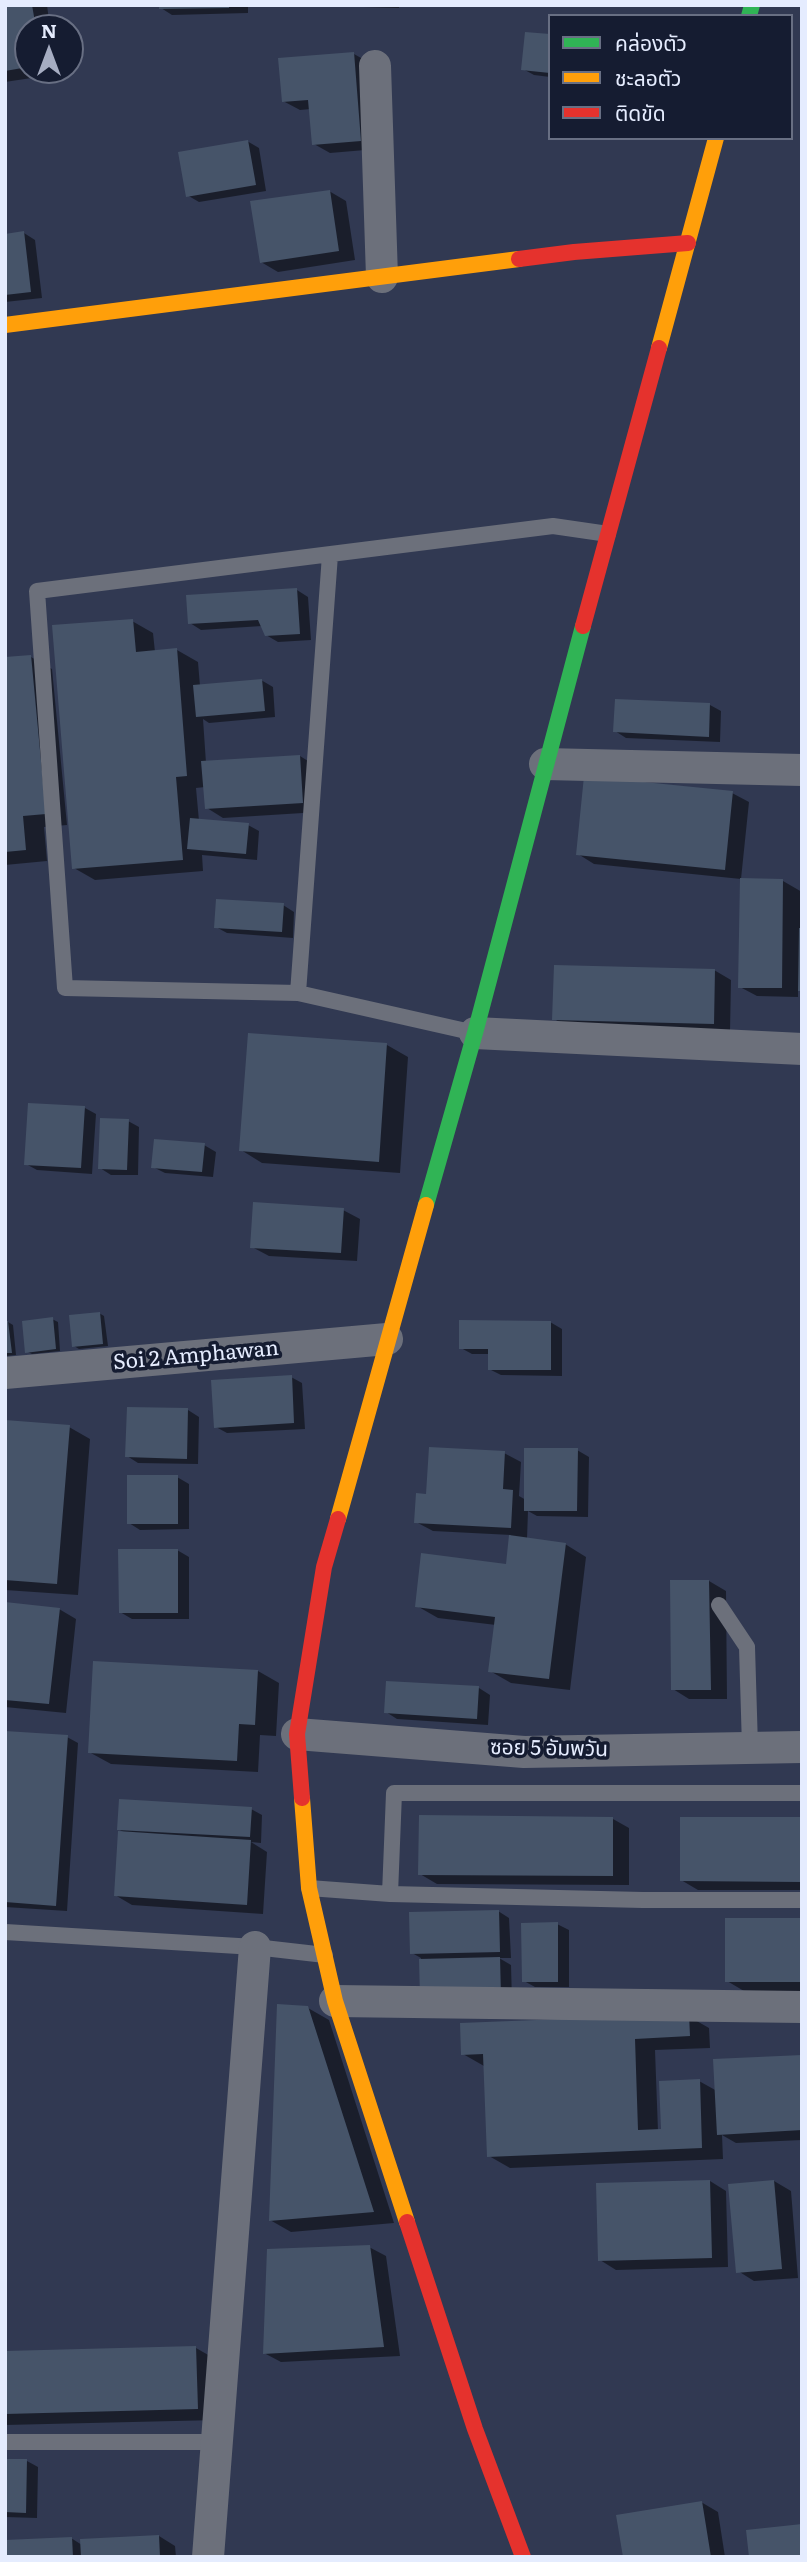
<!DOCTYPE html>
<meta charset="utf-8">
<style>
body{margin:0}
#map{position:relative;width:807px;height:2562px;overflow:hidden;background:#313952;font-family:Literata,"Noto Sans Thai",serif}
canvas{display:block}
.frame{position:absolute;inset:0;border:7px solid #e5ecfe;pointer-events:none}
.legend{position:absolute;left:548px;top:14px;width:245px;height:126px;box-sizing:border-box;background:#151c31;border:2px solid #686f83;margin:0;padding:9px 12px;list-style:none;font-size:21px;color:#e5ecfe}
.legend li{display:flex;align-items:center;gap:14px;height:35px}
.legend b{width:35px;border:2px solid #686f83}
.north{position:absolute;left:14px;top:14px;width:70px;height:70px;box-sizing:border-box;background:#151c31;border:2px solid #686f83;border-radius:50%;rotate:0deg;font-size:19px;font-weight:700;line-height:28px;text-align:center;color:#e5ecfe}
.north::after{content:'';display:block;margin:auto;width:24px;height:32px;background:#a6adc2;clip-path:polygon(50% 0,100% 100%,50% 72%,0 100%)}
</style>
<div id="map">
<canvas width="807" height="2562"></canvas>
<div class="frame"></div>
<ul class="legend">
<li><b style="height:9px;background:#30b455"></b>คล่องตัว</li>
<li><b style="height:9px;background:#ff9f0a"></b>ชะลอตัว</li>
<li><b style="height:9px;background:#e5322d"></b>ติดขัด</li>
</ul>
<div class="north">N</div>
</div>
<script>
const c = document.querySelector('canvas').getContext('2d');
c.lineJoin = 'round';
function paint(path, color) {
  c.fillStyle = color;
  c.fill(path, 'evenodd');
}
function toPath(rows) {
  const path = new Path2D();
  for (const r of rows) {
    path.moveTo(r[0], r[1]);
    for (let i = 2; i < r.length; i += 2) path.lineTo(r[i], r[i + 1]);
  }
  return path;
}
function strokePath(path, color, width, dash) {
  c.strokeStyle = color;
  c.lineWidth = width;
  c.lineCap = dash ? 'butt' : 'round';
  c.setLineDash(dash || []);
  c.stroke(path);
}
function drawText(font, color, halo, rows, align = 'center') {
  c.font = font + ' Literata,"Noto Sans Thai",serif';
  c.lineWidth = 7;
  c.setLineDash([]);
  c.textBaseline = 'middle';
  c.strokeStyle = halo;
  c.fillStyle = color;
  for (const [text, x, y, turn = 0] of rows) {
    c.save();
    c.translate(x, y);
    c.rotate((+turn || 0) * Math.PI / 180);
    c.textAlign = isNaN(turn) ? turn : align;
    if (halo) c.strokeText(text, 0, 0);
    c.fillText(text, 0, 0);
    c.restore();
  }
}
const shadow = toPath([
 [5,5,47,5,50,28,28,28,28,70,57,70,58,74,5,82],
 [161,5,248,5,248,13,172,15,161,8],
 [292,5,399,5,399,8],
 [550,36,550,77,534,75,523,69],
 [354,54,370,63,377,149,330,153,314,144,311,109,300,110,283,101],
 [247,141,259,148,266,191,199,202,187,195],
 [329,191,346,201,355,260,278,272,261,262],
 [24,233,35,240,42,298,5,302,5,235],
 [297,590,308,597,311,640,278,642,266,635,262,626,201,630,190,623],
 [132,621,153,633,155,652,177,650,198,662,200,686,261,680,273,687,275,717,209,723,203,719,206,763,300,756,316,766,319,812,223,818,207,808,205,787,196,788,199,821,248,825,259,831,257,860,202,855,203,871,95,880,74,868],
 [31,657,52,669,67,825,44,827,47,861,5,865,5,659],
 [616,701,710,705,721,711,720,742,626,738,615,731],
 [732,793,749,802,741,879,594,864,578,854],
 [783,881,802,892,802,991,798,989,798,997,757,996,740,987],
 [283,905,294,912,293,938,227,933,216,927],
 [714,970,731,980,730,1032,571,1028,554,1019],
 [387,1045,408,1057,400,1173,262,1163,241,1150],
 [85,1108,96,1114,92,1174,37,1170,26,1164],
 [128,1121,139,1127,138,1175,111,1175,100,1168],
 [204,1145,216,1152,213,1177,165,1173,153,1167],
 [343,1210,360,1219,357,1261,269,1256,252,1247],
 [99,1313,104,1316,108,1346,79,1349,74,1346],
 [52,1319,58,1322,60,1351,32,1354,26,1351],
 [8,1322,13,1325,16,1355,5,1356,5,1323],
 [550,1322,562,1329,562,1376,501,1375,489,1369,489,1354,472,1354,461,1348],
 [291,1377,302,1383,305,1429,227,1433,216,1427],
 [188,1410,199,1417,198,1464,138,1463,127,1456],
 [5,1422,69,1427,90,1439,78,1595,5,1590],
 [577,1450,589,1457,588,1517,537,1516,528,1511,527,1539,565,1544,586,1557,570,1690,511,1683,490,1671,496,1625,438,1618,417,1606,507,1566,511,1535,433,1531,416,1522,428,1496,504,1453,521,1462,519,1496,526,1500],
 [177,1477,189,1484,189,1529,140,1530,129,1523],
 [177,1550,189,1557,189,1619,132,1619,120,1612],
 [709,1581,726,1591,727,1699,689,1699,673,1689,672,1582],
 [5,1604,59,1609,76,1619,66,1713,5,1707],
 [258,1671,279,1683,276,1736,260,1735,258,1772,111,1764,89,1752],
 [479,1688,490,1695,488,1725,397,1719,386,1712],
 [5,1732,67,1737,78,1743,67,1911,5,1907],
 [251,1809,262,1815,261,1843,251,1842,267,1852,263,1914,132,1905,115,1895,127,1834,118,1829],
 [613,1819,629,1828,629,1885,437,1884,420,1874],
 [802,1819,802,1890,698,1890,681,1880],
 [498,1911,509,1918,511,1958,499,1958,511,1965,512,2001,422,1996,421,1958,412,1953],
 [802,1920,802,1991,744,1991,727,1981],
 [557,1924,569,1930,569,1987,535,1987,524,1981],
 [308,2008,329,2020,394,2223,291,2232,270,2220],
 [688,2016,709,2028,710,2048,655,2050,658,2131,663,2130,699,2081,717,2091,802,2057,802,2140,736,2143,722,2135,723,2159,510,2168,489,2156,484,2066,463,2054],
 [710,2181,726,2191,728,2267,616,2270,600,2260],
 [774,2181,791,2191,798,2278,754,2281,738,2271],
 [369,2247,386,2256,400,2356,281,2362,264,2353],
 [196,2348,217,2360,218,2420,5,2425,5,2353],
 [5,2460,27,2461,38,2467,37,2518,5,2517],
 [701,2502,718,2512,725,2557,625,2557],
 [159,2536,175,2546,176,2557,5,2557,71,2538,82,2545]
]);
const building = toPath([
 [5,5,32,5,36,28,28,28,28,67,5,71],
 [159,5,229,5,229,8,159,9],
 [525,32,550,34,550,73,521,70],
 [354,52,361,141,312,145,308,100,282,102,278,58],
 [248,140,256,185,186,197,178,152],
 [330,190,339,251,260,263,250,201],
 [24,231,31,292,5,295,5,234],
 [297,588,300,634,265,636,258,620,188,624,186,595],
 [133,619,136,652,177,648,187,776,176,777,183,860,72,869,52,625],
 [31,655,46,814,23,816,26,850,5,852,5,657],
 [262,679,265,711,196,717,193,685],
 [615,699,710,703,709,737,613,732],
 [300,755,303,803,205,809,201,761],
 [584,776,733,791,725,870,576,855],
 [190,818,249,823,246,854,187,849],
 [740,878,783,879,782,988,738,988],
 [216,899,284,903,282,932,214,928],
 [799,928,802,928,802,991,798,991],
 [554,965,715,969,714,1024,552,1020],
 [248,1033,387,1043,379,1162,239,1151],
 [28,1103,85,1106,81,1168,24,1165],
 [100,1118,129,1119,127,1170,98,1169],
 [154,1139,205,1143,202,1172,151,1168],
 [253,1202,344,1208,341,1253,250,1248],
 [100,1312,103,1344,72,1347,69,1315],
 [53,1317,56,1349,25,1353,22,1321],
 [459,1320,551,1321,551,1370,488,1370,488,1349,459,1349],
 [5,1321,8,1321,12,1353,5,1353],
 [292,1375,294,1423,214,1428,211,1380],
 [127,1407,188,1408,187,1459,125,1457],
 [5,1420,70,1425,57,1584,5,1580],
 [429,1447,505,1451,503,1489,513,1490,511,1528,414,1523,416,1493,426,1494],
 [524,1448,578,1448,577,1511,524,1511],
 [127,1475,178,1475,178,1524,127,1524],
 [509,1535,566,1543,549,1679,488,1672,495,1617,415,1607,421,1553,506,1564],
 [118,1549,178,1549,178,1613,119,1613],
 [670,1580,709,1580,711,1690,671,1690],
 [5,1602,60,1608,49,1704,5,1700],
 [93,1661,258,1670,255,1725,239,1724,237,1761,88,1753],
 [386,1681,479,1686,477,1719,384,1713],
 [5,1731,68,1735,56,1906,5,1902],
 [119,1799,252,1807,250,1837,117,1830],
 [419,1815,613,1817,613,1876,418,1875],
 [680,1817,802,1817,802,1882,680,1881],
 [118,1831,251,1840,247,1905,114,1896],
 [499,1910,500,1952,410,1954,409,1912],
 [725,1918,802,1918,802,1982,725,1982],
 [558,1922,558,1982,522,1982,521,1923],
 [500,1957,501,1996,420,1997,419,1959],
 [277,2004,308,2006,374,2212,269,2221],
 [689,2014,690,2036,635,2039,638,2130,661,2129,659,2081,700,2079,702,2148,487,2157,483,2054,461,2055,460,2023],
 [802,2055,802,2130,717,2135,713,2059],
 [710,2180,712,2258,598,2261,596,2183],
 [774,2180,782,2269,736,2273,728,2184],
 [370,2245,384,2347,263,2354,267,2249],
 [196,2346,198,2409,5,2414,5,2351],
 [5,2459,27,2459,26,2513,5,2512],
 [702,2501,711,2557,623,2557,616,2515],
 [802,2524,802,2557,749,2557,746,2530],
 [159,2535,160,2557,81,2557,80,2539],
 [72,2537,73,2557,5,2557,5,2540]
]);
const lane = toPath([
 [298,993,330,555],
 [475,1033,298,993,65,988,37,591,553,526,608,534],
 [719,1605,747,1647,750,1747],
 [309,1888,390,1894,643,1900,802,1900],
 [390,1894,394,1793,802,1793],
 [5,1932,255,1947,325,1955],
 [5,2442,217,2442]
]);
const street = toPath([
 [375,66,382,277],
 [545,764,802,770],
 [475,1033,802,1049],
 [5,1373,387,1339],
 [297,1734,524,1752,802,1747],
 [335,2001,802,2007],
 [208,2557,255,1947]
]);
const fast = toPath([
 [749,16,752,5],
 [426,1205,475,1033,583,626]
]);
const slow = toPath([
 [5,325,519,259],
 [659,348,716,138],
 [338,1519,426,1205],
 [302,1798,309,1888,335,2001,407,2222]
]);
const jam = toPath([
 [519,259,574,252,688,243],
 [583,626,659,348],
 [302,1798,297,1734,324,1567,338,1519],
 [407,2222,475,2429,523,2557]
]);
const streetNames = [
 ["Soi 2 Amphawan",196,1356,-5],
 ["ซอย 5 อัมพวัน",549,1749,1]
];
paint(shadow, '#0007');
paint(building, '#465469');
strokePath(lane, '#6c707b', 16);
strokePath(street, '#6c707b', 32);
strokePath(fast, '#30b455', 16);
strokePath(slow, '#ff9f0a', 16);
strokePath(jam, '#e5322d', 16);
drawText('21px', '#e5ecfe', '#151c31', streetNames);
</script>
